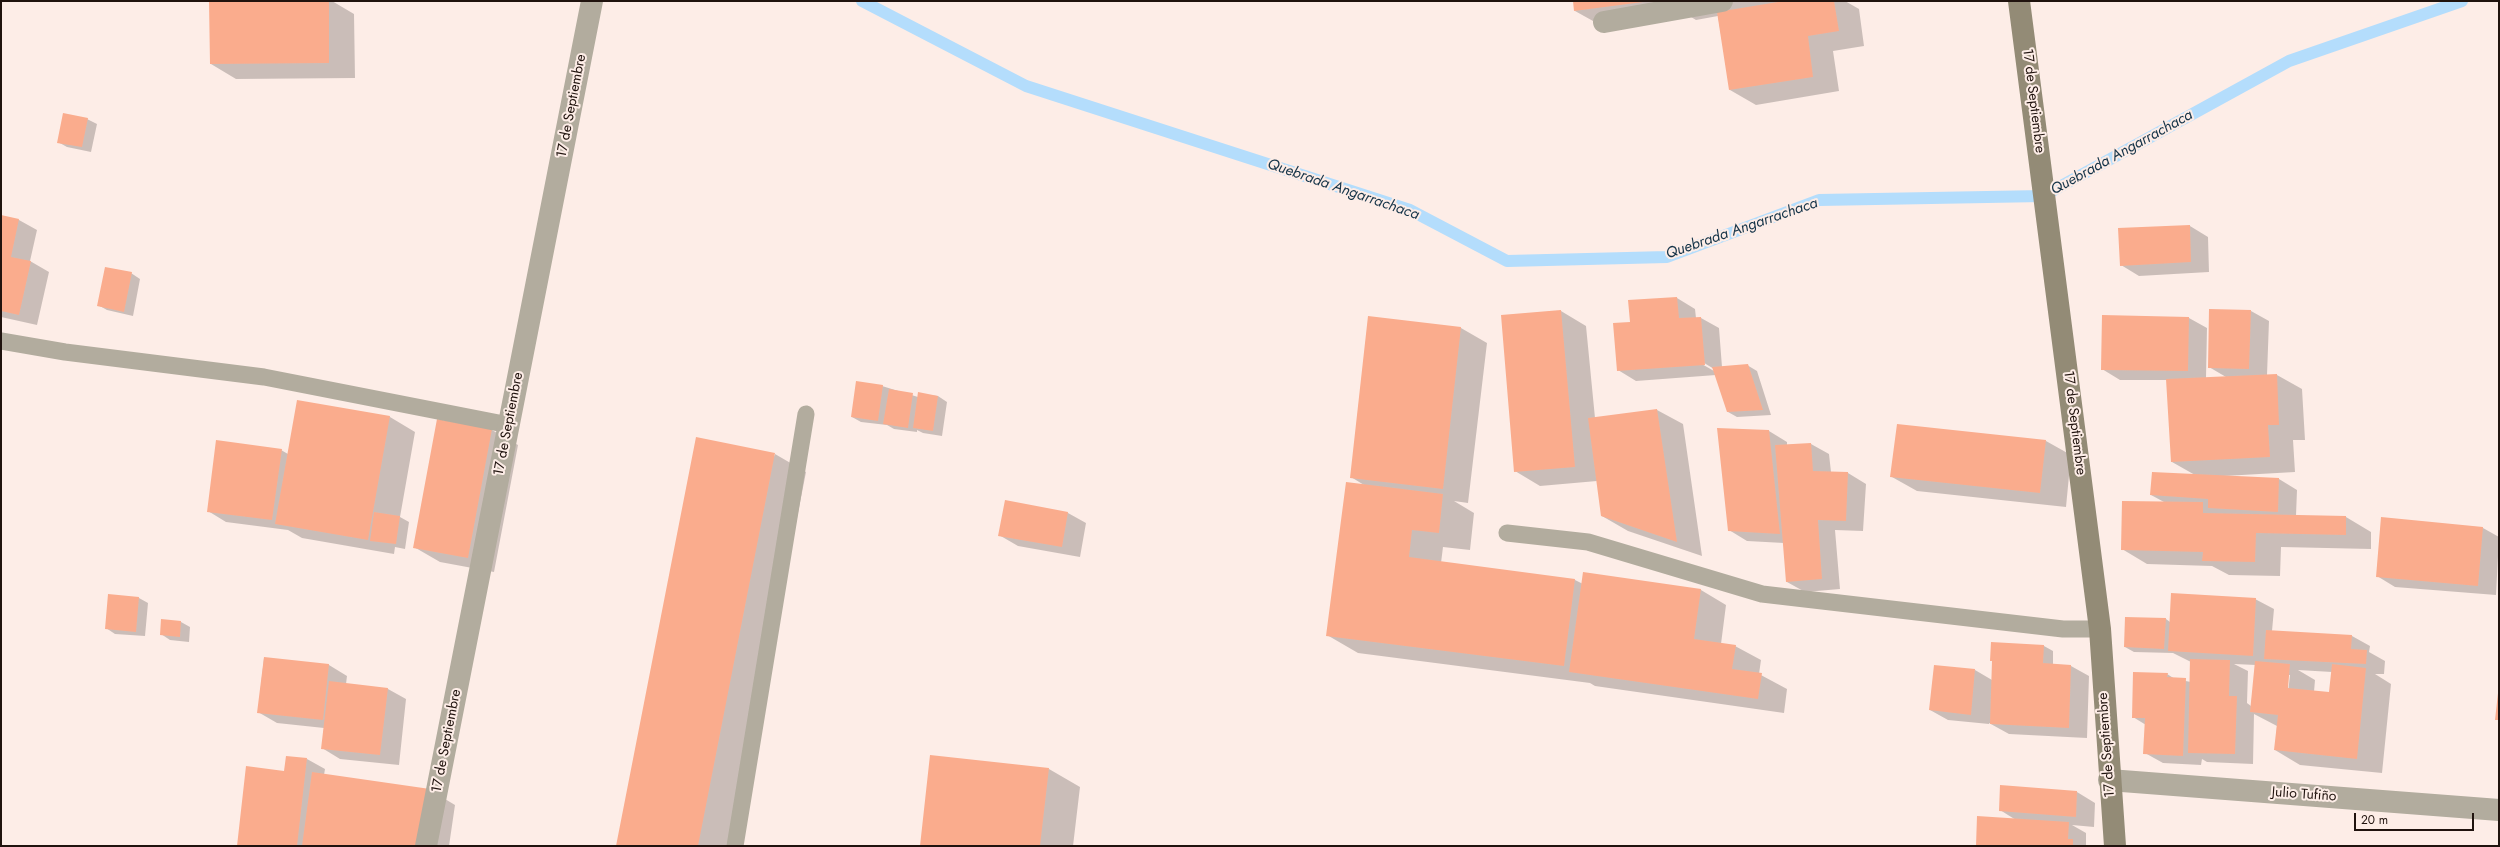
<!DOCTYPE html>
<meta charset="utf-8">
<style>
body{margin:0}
#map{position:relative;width:2500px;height:847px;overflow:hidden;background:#fdede7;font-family:Jost,sans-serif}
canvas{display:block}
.frame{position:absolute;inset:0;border:2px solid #20130e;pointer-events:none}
.scale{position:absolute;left:2354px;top:813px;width:120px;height:18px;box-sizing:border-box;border:2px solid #20130e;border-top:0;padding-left:5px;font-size:12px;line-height:14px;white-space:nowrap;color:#20130e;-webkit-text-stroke:3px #fdede7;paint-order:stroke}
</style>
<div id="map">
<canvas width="2500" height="847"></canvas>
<div class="frame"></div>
<div class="scale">20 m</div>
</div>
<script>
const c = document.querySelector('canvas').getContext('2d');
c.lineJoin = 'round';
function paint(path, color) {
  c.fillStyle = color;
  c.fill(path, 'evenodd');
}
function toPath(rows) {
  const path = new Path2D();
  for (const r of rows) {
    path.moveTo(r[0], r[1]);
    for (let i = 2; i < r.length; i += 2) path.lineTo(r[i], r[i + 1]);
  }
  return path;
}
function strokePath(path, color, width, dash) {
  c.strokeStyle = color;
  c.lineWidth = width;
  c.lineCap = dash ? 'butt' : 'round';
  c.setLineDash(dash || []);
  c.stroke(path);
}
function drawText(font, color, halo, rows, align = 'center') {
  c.font = font + ' Jost,sans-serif';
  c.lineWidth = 4;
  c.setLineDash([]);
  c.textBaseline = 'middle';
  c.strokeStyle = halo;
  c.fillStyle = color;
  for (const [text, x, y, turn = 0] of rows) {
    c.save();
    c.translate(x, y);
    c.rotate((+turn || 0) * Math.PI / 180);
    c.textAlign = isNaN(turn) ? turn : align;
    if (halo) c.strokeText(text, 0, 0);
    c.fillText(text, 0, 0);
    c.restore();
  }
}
const shadow = toPath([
 [210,1,332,1,354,14,355,78,236,79,211,64],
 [1574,1,1660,1,1662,12,1593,21,1575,11],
 [1670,1,1845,1,1859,9,1864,46,1833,51,1839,91,1756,105,1730,90,1718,16,1696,20,1671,5],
 [87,119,97,124,91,152,67,147,58,142],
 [1,216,19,220,37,230,30,261,49,272,37,325,1,317],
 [2190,226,2208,237,2209,272,2139,276,2121,265],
 [131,273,140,279,133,316,107,310,98,305],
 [1677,298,1695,309,1696,318,1701,318,1719,328,1722,367,1747,365,1757,371,1771,415,1737,417,1728,412,1716,375,1636,381,1618,370,1631,323],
 [1701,361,1714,369,1714,371,1700,363],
 [1561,311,1586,326,1595,418,1657,410,1683,424,1702,556,1628,531,1602,516,1597,481,1540,486,1515,471],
 [2251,311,2269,321,2267,375,2277,375,2302,389,2305,440,2293,440,2295,472,2224,476,2279,479,2297,490,2296,516,2346,517,2371,532,2371,549,2281,547,2280,576,2229,575,2212,566,2147,564,2122,549,2164,502,2151,495,2195,475,2172,462,2168,380,2120,380,2102,369,2189,318,2207,328,2206,378,2226,377,2209,367],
 [1369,317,1461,328,1487,343,1468,503,1454,501,1474,513,1470,550,1443,547,1441,563,1575,580,1583,584,1584,574,1701,590,1726,605,1721,644,1735,646,1761,660,1759,674,1787,689,1784,713,1595,686,1590,683,1358,653,1327,635,1364,485,1351,477],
 [882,386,918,397,919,394,938,396,947,402,942,436,923,433,917,430,917,432,894,429,887,425,861,422,852,417],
 [298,401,390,417,415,432,400,517,409,522,405,549,395,547,394,554,302,538,288,530,226,522,208,511,281,450,288,454],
 [438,420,492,430,518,445,494,572,440,562,414,547],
 [1769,431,1787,442,1787,445,1811,444,1829,454,1831,472,1848,473,1866,484,1863,531,1835,530,1840,589,1805,592,1787,582,1784,543,1747,541,1729,530],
 [2046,441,2071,455,2066,507,1917,491,1892,477],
 [775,454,806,472,733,846,617,846],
 [1006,502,1068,513,1086,523,1080,557,1018,546,999,535],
 [2483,528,2499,537,2496,595,2395,587,2377,576],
 [109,595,139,598,148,603,145,636,115,634,106,628],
 [2255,599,2274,609,2272,631,2352,636,2370,646,2369,652,2385,661,2384,674,2375,674,2391,684,2382,773,2300,765,2275,750,2277,726,2254,714,2253,764,2207,762,2202,759,2201,765,2163,763,2145,753,2146,725,2133,717,2167,674,2175,679,2191,682,2191,662,2173,653,2134,652,2125,647,2166,619,2170,622],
 [2234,664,2256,665,2251,706,2247,703,2248,671],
 [2298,670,2332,672,2330,693,2314,692,2315,680],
 [2288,675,2290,675,2288,693,2286,693],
 [162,620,181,622,190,627,189,642,170,640,161,634],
 [1992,643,2044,646,2053,651,2053,665,2071,666,2089,676,2087,738,2009,734,1989,723,1989,724,1948,720,1930,710,1975,670,1992,680],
 [264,658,329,665,347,676,346,684,388,689,406,699,399,765,340,759,322,748,324,728,277,723,258,712],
 [307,759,325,769,324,775,430,790,455,805,449,846,238,846,285,772],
 [1049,769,1080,787,1073,846,921,846],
 [2001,786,2077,792,2095,803,2094,827,2072,825,2086,833,2086,846,1977,846,2016,820,2000,810]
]);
const stream = toPath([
 [862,1,1026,86,1410,210,1507,261,1667,257,1819,200,2043,196,2289,61,2462,1]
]);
const building = toPath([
 [209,1,329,1,329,63,210,64],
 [1573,1,1643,1,1643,2,1574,11],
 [1784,1,1834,1,1839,31,1808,36,1813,77,1729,90,1717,12],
 [63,113,88,118,82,147,57,143],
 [1,215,19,219,11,257,31,261,19,315,1,311],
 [2190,225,2191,262,2120,266,2118,228],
 [105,267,132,272,124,312,97,306],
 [1677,297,1679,318,1701,317,1705,365,1617,371,1613,323,1630,322,1628,300],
 [2209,309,2251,310,2249,369,2208,368],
 [1561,310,1575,467,1514,472,1501,315],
 [2102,315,2189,317,2188,371,2101,370],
 [1368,316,1461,327,1443,489,1350,478],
 [1748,364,1763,410,1727,412,1712,367],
 [2277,374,2279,425,2268,425,2270,457,2171,462,2166,379],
 [856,381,883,385,878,421,851,417],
 [889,389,913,393,908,428,883,424],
 [918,392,938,396,933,431,913,428],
 [297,400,390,416,368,540,275,524],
 [1657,409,1677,542,1601,516,1588,418],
 [437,419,492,429,468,558,413,548],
 [1897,424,2046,440,2040,493,1890,477],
 [1717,428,1769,430,1780,534,1728,531],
 [696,437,775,453,698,846,616,846],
 [216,440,282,449,272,520,207,512],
 [1811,443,1813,471,1848,472,1846,521,1818,520,1822,579,1786,582,1775,445],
 [2152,472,2279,478,2278,512,2208,508,2208,499,2150,495],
 [1346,482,1443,494,1439,533,1412,530,1409,557,1575,579,1564,666,1326,636],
 [1005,500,1068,512,1062,547,998,536],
 [2122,501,2203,502,2203,513,2346,516,2346,535,2256,533,2255,562,2202,561,2203,552,2121,550],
 [374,512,400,516,396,544,370,541],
 [2381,517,2483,527,2478,586,2376,577],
 [1583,572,1701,589,1694,639,1736,645,1732,669,1762,673,1758,699,1569,672],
 [2171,593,2256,598,2253,656,2168,651],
 [108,594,139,597,136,632,105,629],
 [2125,617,2166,618,2164,649,2124,647],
 [161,619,181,621,180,637,160,635],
 [2266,630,2352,635,2351,649,2367,650,2366,664,2264,659],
 [1991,642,2044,645,2043,663,2071,665,2069,728,1990,724,1992,661,1990,661],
 [264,657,329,664,323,720,257,713],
 [2190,659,2230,660,2229,696,2237,696,2235,754,2188,753],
 [2255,661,2290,664,2288,688,2329,692,2332,664,2366,668,2357,759,2274,750,2278,715,2250,712],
 [1934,665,1975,669,1971,715,1929,710],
 [2133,672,2168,673,2167,677,2186,678,2183,756,2143,754,2145,718,2132,718],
 [329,681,388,688,380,755,321,749],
 [2498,693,2499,693,2499,720,2495,720],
 [930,755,1049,768,1040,846,920,846],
 [286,756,307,758,297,846,237,846,246,766,284,771],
 [312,772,430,789,422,846,302,846],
 [2000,785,2077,791,2076,817,1999,811],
 [1977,816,2069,822,2068,839,2073,839,2073,846,1976,846]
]);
const lane = toPath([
 [1,341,65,352,264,377,509,425],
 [1507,533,1588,542,1762,594,2063,629,2100,629],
 [735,846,806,414]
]);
const street = toPath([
 [1604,22,1722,1],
 [2109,780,2499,810],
 [426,846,592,1]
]);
const secondary = toPath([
 [2019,1,2100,629,2115,846]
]);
const streetNames = [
 ["17 de Septiembre",2033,101,83],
 ["17 de Septiembre",572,106,-79],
 ["17 de Septiembre",2074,423,83],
 ["17 de Septiembre",509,424,-79],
 ["17 de Septiembre",447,741,-79],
 ["17 de Septiembre",2107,745,-94],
 ["Julio Tufiño",2304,795,4]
];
const waterNames = [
 ["Quebrada Angarrachaca",2122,153,-29],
 ["Quebrada Angarrachaca",1343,190,19],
 ["Quebrada Angarrachaca",1742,229,-19]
];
paint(shadow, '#0003');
strokePath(stream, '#b4ddfc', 12);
paint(building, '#faac8d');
strokePath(lane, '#b2ac9e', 17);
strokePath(street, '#b2ac9e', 22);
strokePath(secondary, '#938b76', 22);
drawText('14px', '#20130e', '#fdede7', streetNames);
drawText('italic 15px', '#143348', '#fdede7', waterNames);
</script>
